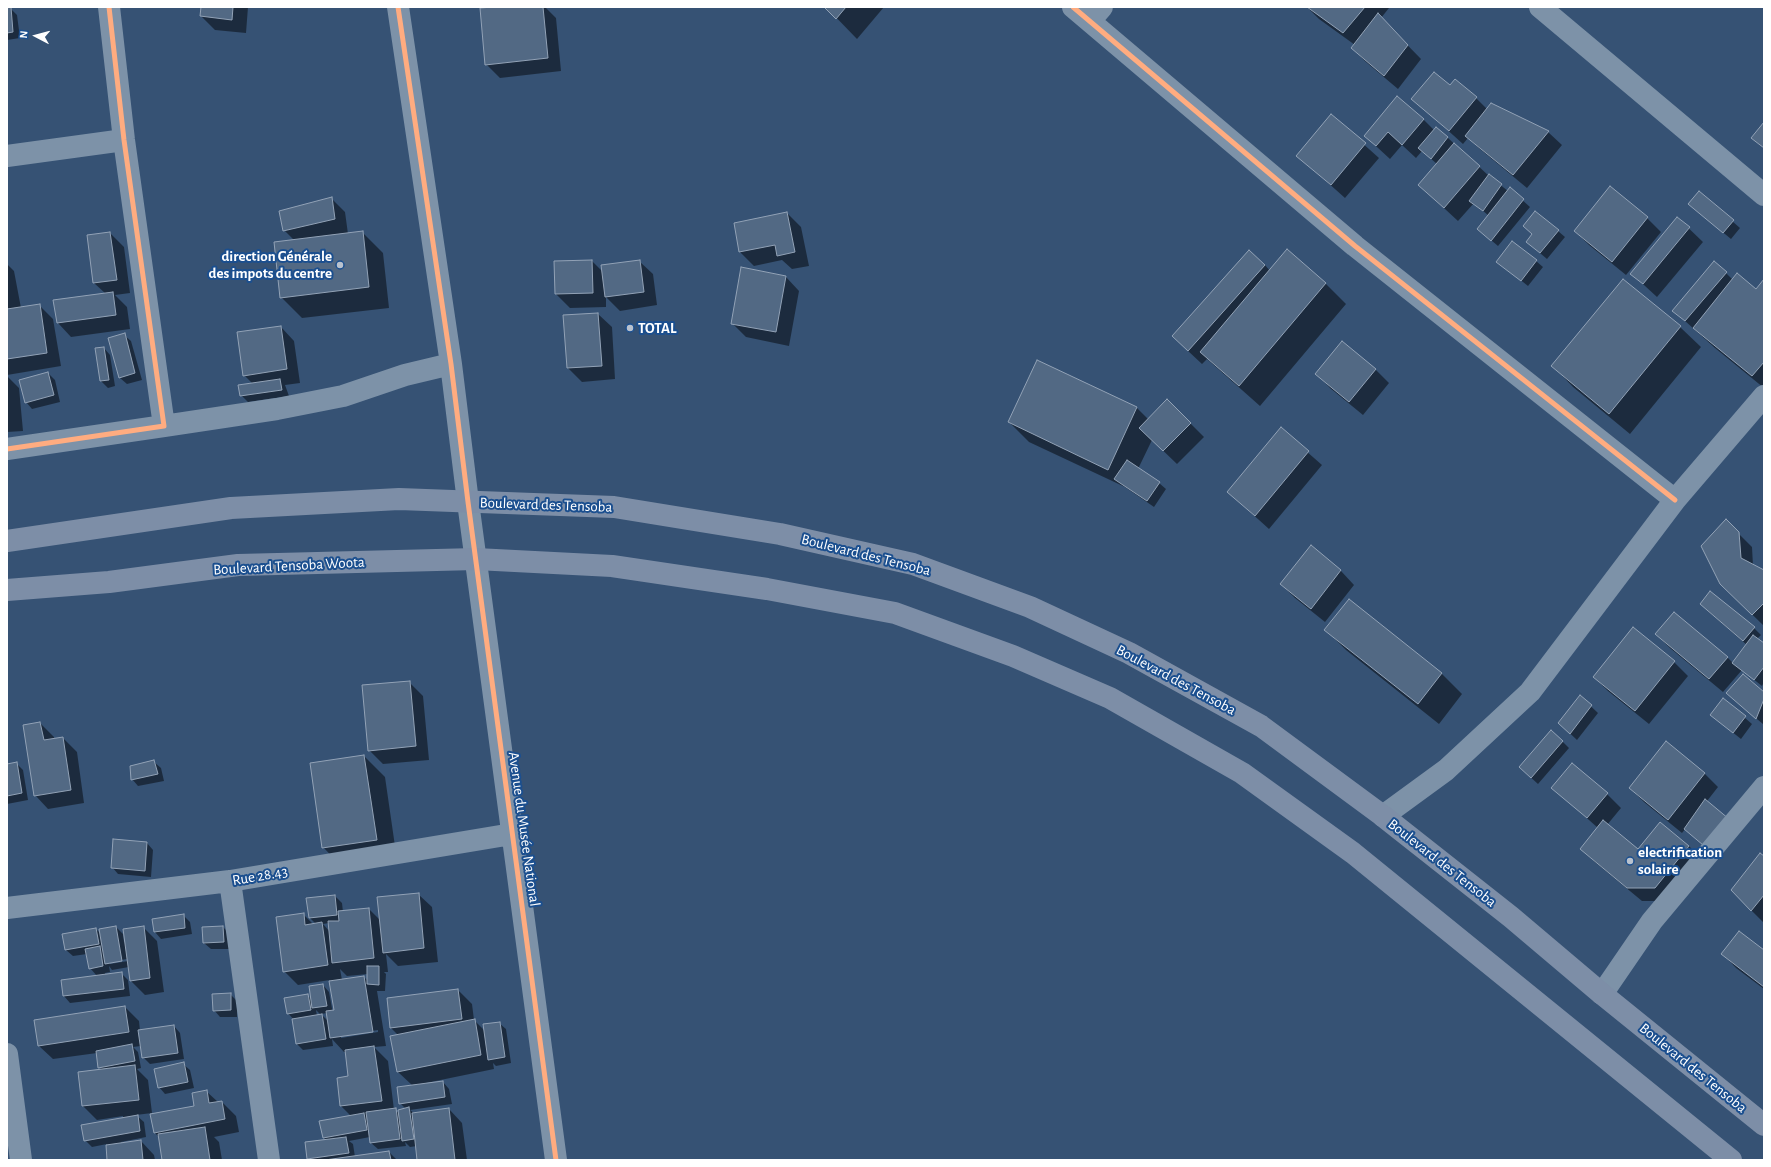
<!DOCTYPE html>
<meta charset="utf-8">
<style>
body{margin:0}
#map{position:relative;width:1771px;height:1167px;overflow:hidden;background:#365274;font-family:"Alegreya Sans",sans-serif}
canvas{display:block}
.frame{position:absolute;inset:0;border:8px solid #fff;pointer-events:none}
.north{position:absolute;left:16px;top:16px;width:40px;height:40px;-webkit-text-stroke:3px #1b4f8f;paint-order:stroke;rotate:276deg;font-size:11px;font-weight:700;line-height:16px;text-align:center;color:#fff}
.north::after{content:'';display:block;margin:auto;width:14px;height:18px;background:#fff;clip-path:polygon(50% 0,100% 100%,50% 72%,0 100%)}
</style>
<div id="map">
<canvas width="1771" height="1167"></canvas>
<div class="frame"></div>
<div class="north">N</div>
</div>
<script>
const c = document.querySelector('canvas').getContext('2d');
c.lineJoin = 'round';
function paint(path, color) {
  c.fillStyle = color;
  c.fill(path, 'evenodd');
}
function toPath(rows) {
  const path = new Path2D();
  for (const r of rows) {
    path.moveTo(r[0], r[1]);
    for (let i = 2; i < r.length; i += 2) path.lineTo(r[i], r[i + 1]);
  }
  return path;
}
function strokePath(path, color, width, dash) {
  c.strokeStyle = color;
  c.lineWidth = width;
  c.lineCap = dash ? 'butt' : 'round';
  c.setLineDash(dash || []);
  c.stroke(path);
}
function drawText(font, color, halo, rows, align = 'center') {
  c.font = font + ' "Alegreya Sans",sans-serif';
  c.lineWidth = 4;
  c.setLineDash([]);
  c.textBaseline = 'middle';
  c.strokeStyle = halo;
  c.fillStyle = color;
  for (const [text, x, y, turn = 0] of rows) {
    c.save();
    c.translate(x, y);
    c.rotate((+turn || 0) * Math.PI / 180);
    c.textAlign = isNaN(turn) ? turn : align;
    if (halo) c.strokeText(text, 0, 0);
    c.fillText(text, 0, 0);
    c.restore();
  }
}
const shadow = toPath([
 [202,7,248,7,246,33,215,30,201,16],
 [507,7,545,7,556,18,561,71,500,78,486,64],
 [826,7,884,7,857,39],
 [1307,7,1388,7,1389,8,1381,18,1421,59,1398,89,1366,62,1352,48,1355,45,1319,19],
 [10,8,17,15,20,38,7,40,7,9],
 [1450,86,1476,98,1487,109,1548,132,1562,145,1527,188,1480,149,1468,138,1463,144,1413,99],
 [1331,115,1379,158,1345,198,1298,156],
 [1423,119,1434,130,1436,128,1448,138,1489,176,1508,191,1510,189,1530,207,1498,246,1485,235,1489,216,1474,203,1458,221,1419,185,1437,164,1422,151,1416,158,1402,145,1390,159,1365,136],
 [1610,187,1647,218,1661,232,1626,275,1589,245,1575,231],
 [1699,192,1740,228,1731,239,1696,210],
 [332,199,345,212,348,234,362,232,383,253,389,308,302,318,281,297,294,240,284,230],
 [787,213,801,227,809,266,792,269,782,260,754,266,740,252,735,224],
 [1678,218,1703,242,1657,297,1632,274],
 [1558,231,1565,237,1547,259,1527,242],
 [110,233,124,247,130,293,115,295,127,307,130,329,71,337,58,323,106,294,94,283],
 [1287,250,1326,284,1346,304,1260,406,1207,359,1202,364,1187,350,1265,265,1270,271],
 [592,261,603,272,639,261,653,274,657,305,620,311,606,297,606,307,570,308,556,294,555,262],
 [1536,261,1543,267,1528,286,1498,262],
 [7,264,14,271,21,308,39,305,53,319,61,366,7,375],
 [1726,273,1733,280,1756,291,1764,281,1764,388,1715,348,1674,311],
 [786,277,799,291,789,346,746,337,732,323],
 [598,314,612,327,615,379,582,382,568,368],
 [281,327,294,341,300,383,285,385,289,396,248,402,241,395,253,384,244,375],
 [1680,327,1701,347,1630,434,1573,387,1553,366],
 [124,335,131,341,142,380,127,384,120,378],
 [104,348,110,355,115,386,108,388,101,381],
 [1037,361,1137,408,1148,419,1167,400,1204,437,1177,464,1152,440,1138,469,1159,483,1166,489,1154,507,1125,487,1029,442,1009,422],
 [1375,369,1389,383,1363,415,1330,388,1317,374],
 [48,373,55,380,60,402,32,409,26,402],
 [7,376,19,388,23,431,7,432],
 [1281,429,1322,465,1269,529,1228,492],
 [1738,533,1752,547,1753,566,1764,571,1764,626,1721,584],
 [1311,547,1341,571,1354,585,1325,622,1295,598,1281,584],
 [1349,601,1442,674,1462,694,1439,724,1346,650,1326,630],
 [1708,611,1754,628,1761,635,1757,639,1764,645,1764,682,1762,686,1742,670,1723,692,1670,648,1656,634,1727,657,1733,663,1747,645],
 [1674,662,1688,676,1649,724,1608,691,1594,677],
 [409,682,423,696,429,760,383,764,369,750],
 [1764,693,1764,722,1763,724,1734,700],
 [1580,696,1598,713,1577,740,1559,723],
 [1723,699,1752,724,1741,739,1711,715],
 [40,723,54,737,54,740,63,738,77,752,84,803,48,809,35,795],
 [1562,741,1569,748,1538,784,1527,774],
 [364,756,385,777,397,860,343,868,323,847],
 [154,762,161,768,164,781,138,786,132,779],
 [16,763,23,770,28,800,7,804,7,765],
 [1704,773,1718,787,1682,833,1644,802,1630,788],
 [1553,788,1607,794,1621,808,1607,825,1638,851,1689,846,1702,860,1669,901,1642,901,1595,862,1581,849,1598,828],
 [147,843,153,850,151,877,118,874,112,867],
 [1764,857,1764,923,1751,910],
 [418,894,432,907,438,962,398,966,386,954,388,972,384,972,386,974,385,991,377,991,386,1046,374,1047,388,1061,394,1110,399,1113,406,1109,400,1103,413,1086,398,1072,392,1037,399,1036,391,1028,458,990,472,1004,474,1020,485,1031,499,1023,506,1029,511,1063,496,1066,493,1063,494,1069,426,1083,427,1084,443,1082,449,1089,452,1104,410,1110,414,1113,449,1109,462,1123,467,1160,418,1160,417,1146,410,1147,405,1142,406,1146,378,1149,371,1143,370,1137,349,1141,353,1144,355,1157,389,1152,397,1160,310,1160,308,1158,326,1140,324,1138,351,1116,341,1106,349,1077,346,1052,344,1052,332,1039,333,1046,303,1050,297,1044,294,1020,288,1013,307,995,312,1000,323,985,329,992,333,1014,335,1013,330,980,298,985,284,971,303,914,313,924,316,924,310,918,335,896,342,903,343,912,369,909,381,921],
 [329,923,330,932,323,924],
 [340,969,347,976,368,974,368,981,364,977,342,980],
 [316,1010,321,1015,317,1016],
 [327,1013,328,1021,321,1014],
 [378,1030,378,1032,341,1038,341,1036],
 [183,915,190,922,192,934,161,939,155,932],
 [116,927,123,934,124,942,143,927,157,941,164,992,145,995,131,981,129,967,112,970,109,966,110,972,105,973,105,975,121,973,128,980,130,996,70,1003,64,996,97,976,90,968,87,954,73,956,66,950,96,929,100,933],
 [127,959,128,961,110,964,110,962],
 [223,927,230,934,231,949,211,949,204,943,203,928],
 [1764,951,1764,989,1736,968,1723,954],
 [230,994,237,1001,237,1017,220,1017,214,1010],
 [125,1007,139,1021,140,1031,174,1026,180,1033,184,1059,150,1064,143,1057,141,1046,133,1047,138,1052,141,1068,137,1069,148,1080,152,1113,136,1115,144,1122,146,1137,121,1142,121,1144,141,1141,154,1155,155,1160,108,1160,107,1144,92,1147,85,1140,123,1118,123,1116,97,1120,83,1106,102,1070,99,1067,97,1053,53,1059,39,1046],
 [183,1064,190,1070,194,1088,165,1094,159,1087],
 [206,1091,218,1102,222,1102,236,1116,239,1132,214,1137,219,1142,222,1160,163,1160,159,1137,154,1132,195,1107]
]);
const building = toPath([
 [11,7,13,32,7,33,7,8,11,7],
 [201,7,233,7,232,20,200,16,201,7],
 [493,7,543,7,548,58,485,65,480,8,493,7],
 [824,7,846,7,836,19,824,7],
 [1307,7,1365,7,1343,33,1307,7],
 [1378,13,1408,45,1384,76,1351,48,1378,13],
 [1434,72,1450,85,1455,79,1477,97,1449,131,1411,99,1434,72],
 [1397,96,1424,119,1402,145,1388,132,1376,146,1364,136,1397,96],
 [1491,103,1549,131,1513,175,1465,136,1491,103],
 [1331,114,1366,143,1331,185,1296,156,1331,114],
 [1764,122,1764,148,1751,138,1764,122],
 [1436,127,1448,137,1431,159,1418,148,1436,127],
 [1454,143,1480,166,1444,208,1418,185,1454,143],
 [1489,174,1502,184,1483,211,1469,201,1489,174],
 [1610,186,1648,217,1612,262,1574,231,1610,186],
 [1510,187,1524,199,1491,241,1477,229,1510,187],
 [1699,191,1734,220,1723,233,1688,204,1699,191],
 [332,197,335,219,283,231,279,211,332,197],
 [1535,211,1559,230,1540,253,1526,242,1532,234,1523,226,1535,211],
 [787,212,795,252,777,256,775,245,739,252,734,223,787,212],
 [1677,217,1690,227,1643,284,1630,274,1677,217],
 [363,231,369,287,280,298,274,242,363,231],
 [110,232,117,280,93,283,87,235,110,232],
 [1512,241,1537,260,1521,281,1496,262,1512,241],
 [1287,249,1326,283,1239,386,1200,352,1287,249],
 [1249,250,1265,265,1188,351,1172,336,1249,250],
 [592,260,593,293,555,294,554,261,592,260],
 [640,260,644,292,605,297,601,265,640,260],
 [1714,261,1727,272,1685,321,1672,311,1714,261],
 [741,267,786,276,776,332,731,324,741,267],
 [1737,273,1756,289,1764,279,1764,362,1752,376,1693,328,1737,273],
 [1623,279,1681,326,1609,414,1551,366,1623,279],
 [113,292,116,315,57,323,53,300,113,292],
 [40,304,47,353,7,359,7,309,40,304],
 [598,313,602,366,567,368,563,315,598,313],
 [281,326,287,369,243,376,237,332,281,326],
 [125,333,135,373,119,378,108,338,125,333],
 [1342,341,1376,369,1349,402,1315,374,1342,341],
 [104,347,109,380,100,381,95,348,104,347],
 [1037,360,1137,407,1108,470,1008,422,1037,360],
 [48,372,54,395,25,403,19,380,48,372],
 [280,379,282,390,240,396,238,385,280,379],
 [1167,399,1191,423,1163,451,1139,428,1167,399],
 [1281,427,1309,451,1255,516,1227,492,1281,427],
 [1127,460,1160,482,1147,501,1114,479,1127,460],
 [1726,519,1739,532,1741,558,1764,570,1764,603,1752,615,1720,584,1701,546,1726,519],
 [1311,545,1341,570,1311,609,1280,584,1311,545],
 [1710,591,1755,627,1743,641,1700,604,1710,591],
 [1349,599,1442,673,1418,704,1324,630,1349,599],
 [1674,612,1728,657,1709,679,1655,634,1674,612],
 [1633,627,1675,661,1635,711,1593,677,1633,627],
 [1753,635,1764,643,1764,667,1754,680,1732,663,1753,635],
 [1743,674,1764,692,1764,699,1756,719,1726,693,1743,674],
 [410,681,416,746,368,751,362,685,410,681],
 [1580,695,1592,705,1570,734,1558,723,1580,695],
 [1723,698,1746,716,1733,733,1710,715,1723,698],
 [40,722,44,740,63,737,71,790,34,796,23,725,40,722],
 [1551,730,1563,741,1531,778,1519,767,1551,730],
 [1666,741,1705,773,1668,820,1629,788,1666,741],
 [364,755,377,840,322,848,310,763,364,755],
 [154,760,158,774,131,780,130,766,154,760],
 [17,762,22,793,7,796,7,764,17,762],
 [1572,763,1608,793,1587,818,1551,788,1572,763],
 [1705,799,1729,819,1703,845,1684,829,1705,799],
 [1603,820,1638,849,1660,822,1689,846,1655,888,1627,888,1580,849,1603,820],
 [113,839,147,842,145,871,111,868,113,839],
 [1760,853,1764,856,1764,895,1751,911,1731,890,1760,853],
 [419,893,424,948,383,953,377,897,419,893],
 [335,895,337,915,309,918,306,898,335,895],
 [369,908,374,958,332,963,328,921,339,921,338,911,369,908],
 [304,913,305,925,322,922,328,965,283,972,276,917,304,913],
 [184,914,185,928,154,932,152,919,184,914],
 [116,926,122,961,105,964,99,929,116,926],
 [144,926,150,978,130,981,123,929,144,926],
 [223,926,224,942,203,943,202,927,223,926],
 [96,928,99,944,65,950,62,934,96,928],
 [1739,931,1764,950,1764,987,1721,954,1739,931],
 [100,946,103,966,89,969,85,949,100,946],
 [367,966,379,966,379,985,367,984,367,966],
 [122,972,124,989,63,996,61,980,122,972],
 [364,976,373,1032,330,1038,326,1011,334,1010,329,981,364,976],
 [323,984,327,1006,312,1008,309,986,323,984],
 [458,989,462,1019,390,1028,387,998,458,989],
 [231,993,231,1010,213,1011,212,994,231,993],
 [308,994,311,1010,287,1014,284,998,308,994],
 [125,1006,129,1032,38,1046,34,1020,125,1006],
 [322,1014,326,1039,296,1044,292,1019,322,1014],
 [475,1019,481,1055,397,1072,390,1036,475,1019],
 [500,1022,505,1057,488,1060,483,1024,500,1022],
 [174,1025,178,1053,142,1058,138,1030,174,1025],
 [132,1044,135,1061,98,1068,96,1051,132,1044],
 [374,1046,382,1101,340,1106,337,1078,348,1076,345,1050,374,1046],
 [184,1062,188,1082,158,1088,154,1069,184,1062],
 [135,1065,139,1100,82,1106,78,1072,135,1065],
 [443,1081,445,1097,399,1104,397,1087,443,1081],
 [207,1090,209,1103,222,1101,225,1119,154,1133,150,1114,194,1106,192,1093,207,1090],
 [409,1107,414,1139,402,1141,398,1110,409,1107],
 [396,1108,400,1139,370,1143,366,1112,396,1108],
 [449,1108,455,1160,417,1160,412,1113,449,1108],
 [364,1113,367,1130,323,1138,319,1121,364,1113],
 [138,1115,140,1131,84,1141,81,1125,138,1115],
 [205,1127,210,1160,162,1160,158,1134,205,1127],
 [346,1137,349,1153,307,1159,305,1142,346,1137],
 [141,1140,143,1160,107,1160,106,1145,141,1140],
 [389,1151,391,1160,325,1160,389,1151]
]);
const minor = toPath([
 [398,7,451,364,468,502,556,1160],
 [1073,7,1355,246,1675,500],
 [1540,7,1764,195],
 [1090,21,1102,7],
 [7,156,124,140],
 [164,426,277,409,343,396,405,375,451,364],
 [7,449,164,426,124,140,109,7],
 [1383,816,1446,770,1530,692,1675,500,1764,396],
 [230,881,269,1160],
 [7,908,230,881,512,834],
 [1602,994,1652,921,1764,787],
 [7,1054,21,1160]
]);
const major = toPath([
 [7,541,231,508,399,499,614,507,780,534,913,564,1030,607,1129,653,1261,726,1383,816,1511,917,1602,994,1764,1125],
 [7,590,109,582,238,565,476,559,612,566,767,589,895,613,1013,656,1110,698,1242,773,1353,853,1731,1160]
]);
const cycleway = toPath([
 [398,7,451,364,468,502,556,1160],
 [1073,7,1355,246,1675,500],
 [7,449,164,426,124,140,109,7]
]);
const markers = [
 [340,265,4,"#b9c2ce"],
 [630,328,4,"#b9c2ce"],
 [1630,861,4,"#b9c2ce"]
];
const poiNames = [
 ["direction Générale",332,256,"right"],
 ["des impots du centre",332,273,"right"],
 ["TOTAL",638,328],
 ["electrification",1638,852],
 ["solaire",1638,869]
];
const streetNames = [
 ["Boulevard des Tensoba",546,505,2],
 ["Boulevard des Tensoba",866,555,14],
 ["Boulevard Tensoba Woota",289,566,-3],
 ["Boulevard des Tensoba",1176,680,28],
 ["Avenue du Musée National",524,829,82],
 ["Boulevard des Tensoba",1442,863,38],
 ["Rue 28.43",260,876,-10],
 ["Boulevard des Tensoba",1693,1068,39]
];
paint(shadow, '#0007');
paint(building, '#526984');
strokePath(building, '#92a2b6', 1);
strokePath(minor, '#7d92a8', 22);
strokePath(major, '#7d8ea7', 22);
strokePath(cycleway, '#ffac80', 5);
for (const [x, y, r, color] of markers) {
  const dot = new Path2D();
  dot.arc(x, y, r, 0, 2 * Math.PI);
  c.fillStyle = color;
  c.fill(dot);
  strokePath(dot, '#1b4f8f', 1.5);
}
drawText('bold 15px', '#fff', '#1b4f8f', poiNames, 'left');
drawText('15px', '#fff', '#1b4f8f', streetNames);
</script>
